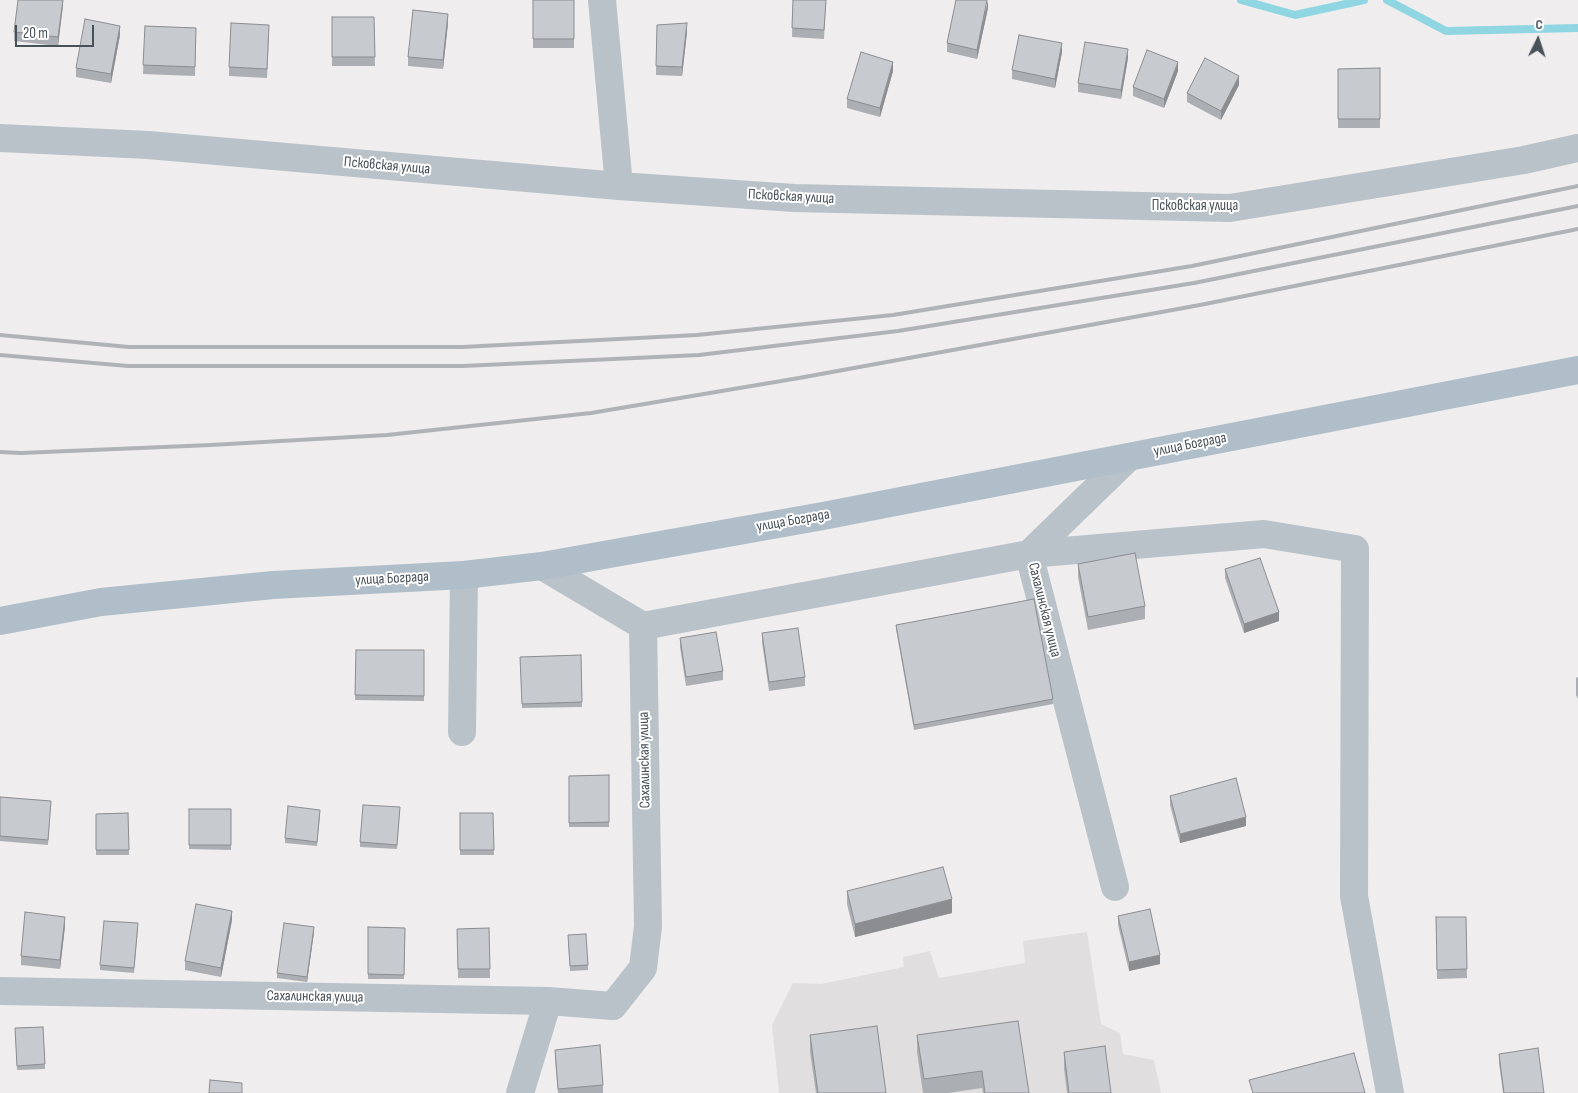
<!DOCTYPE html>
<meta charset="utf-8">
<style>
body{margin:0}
#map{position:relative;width:1578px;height:1093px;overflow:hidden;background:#efeded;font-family:"Sofia Sans Condensed",sans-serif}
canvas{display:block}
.north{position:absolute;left:1513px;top:15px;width:50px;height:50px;-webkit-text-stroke:4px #fff;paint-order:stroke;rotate:4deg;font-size:14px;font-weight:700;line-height:20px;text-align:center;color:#475158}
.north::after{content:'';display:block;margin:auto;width:18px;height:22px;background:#475158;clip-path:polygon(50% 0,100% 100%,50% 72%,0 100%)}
.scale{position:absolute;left:15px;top:25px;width:79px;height:22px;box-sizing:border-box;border:2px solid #475158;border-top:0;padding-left:6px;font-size:15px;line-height:18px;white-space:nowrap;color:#475158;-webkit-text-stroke:4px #fff;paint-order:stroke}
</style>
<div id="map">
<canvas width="1578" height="1093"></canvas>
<div class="north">С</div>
<div class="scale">20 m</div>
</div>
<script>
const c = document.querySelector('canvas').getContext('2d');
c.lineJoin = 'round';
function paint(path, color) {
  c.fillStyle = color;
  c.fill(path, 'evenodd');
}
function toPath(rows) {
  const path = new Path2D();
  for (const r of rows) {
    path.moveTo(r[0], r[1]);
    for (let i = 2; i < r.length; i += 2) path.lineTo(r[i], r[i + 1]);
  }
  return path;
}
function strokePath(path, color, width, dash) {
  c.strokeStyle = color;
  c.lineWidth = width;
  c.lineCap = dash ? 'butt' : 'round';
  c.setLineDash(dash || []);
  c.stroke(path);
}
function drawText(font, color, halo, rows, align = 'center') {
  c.font = font + ' "Sofia Sans Condensed",sans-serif';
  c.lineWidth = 4;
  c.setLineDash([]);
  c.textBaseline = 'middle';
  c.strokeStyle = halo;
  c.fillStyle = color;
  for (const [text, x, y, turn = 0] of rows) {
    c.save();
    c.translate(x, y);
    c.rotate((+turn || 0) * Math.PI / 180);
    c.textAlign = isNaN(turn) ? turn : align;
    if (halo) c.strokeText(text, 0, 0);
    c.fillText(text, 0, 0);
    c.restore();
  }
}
const education = toPath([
 [1087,932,1101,1024,1120,1033,1123,1054,1154,1060,1161,1093,779,1093,772,1025,793,983,821,984,904,967,903,957,930,951,939,978,1025,963,1023,941]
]);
const stream = toPath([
 [1241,0,1295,15,1364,0],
 [1387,0,1446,31,1578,28]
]);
const minor = toPath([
 [602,0,619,186],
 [0,138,148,145,619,186,794,198,1230,208,1524,160,1578,148],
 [1129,457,1029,554,1264,534,1355,549,1354,896,1390,1093],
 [542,566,643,626],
 [462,732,464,575],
 [0,991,548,1001,613,1006,643,968,648,926,643,626,1029,554,1115,887],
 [520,1093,548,1001]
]);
const major = toPath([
 [0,621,101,602,273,585,464,575,542,566,823,516,1578,370]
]);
const rail = toPath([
 [0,335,129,347,462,347,697,335,893,315,1192,266,1578,186],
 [0,355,128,366,463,366,699,355,898,331,1194,283,1578,206],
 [0,452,21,453,211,445,387,435,591,413,799,378,1200,305,1578,229]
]);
const wall = toPath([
 [63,0,58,46,14,41,14,32],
 [533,0,574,0,574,48,533,48],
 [793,0,826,0,824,39,792,37],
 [988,8,977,59,947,52,947,43],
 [332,17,374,17,375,66,332,66],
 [448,23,443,69,408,66,408,57],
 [657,25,687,32,682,76,656,75],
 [145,26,196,28,195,76,143,74],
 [269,34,267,78,229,76,229,67],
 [120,35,111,83,76,77,76,68],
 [1062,52,1055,88,1012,79,1012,70],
 [1128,58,1121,99,1078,92,1078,83],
 [1380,68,1380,128,1338,128,1338,69],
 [893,71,880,117,847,108,847,99],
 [1178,71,1164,108,1133,96,1133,87],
 [1239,85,1221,120,1187,102,1187,93],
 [1078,564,1145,606,1145,619,1088,630,1078,577],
 [1225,569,1279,621,1244,633,1225,578],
 [896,625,1053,699,1053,704,914,730,896,629],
 [762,633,805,677,805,686,769,691,762,642],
 [680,638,723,671,723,680,686,686,680,647],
 [356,650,424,650,424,701,355,700],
 [581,655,582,707,522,708,520,657],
 [1578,677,1578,699,1576,695,1576,678],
 [609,775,609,827,569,827,569,776],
 [1170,796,1246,826,1180,843,1170,805],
 [0,797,51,801,48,845,0,841],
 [400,807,397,849,360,847,360,842],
 [189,809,231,809,231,850,189,849],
 [128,813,129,855,96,855,96,814],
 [460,813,493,813,494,855,460,855],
 [320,815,317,846,285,843,285,838],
 [847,891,952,913,855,937,847,904],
 [1118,916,1160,964,1129,971,1118,925],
 [1436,917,1466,917,1467,978,1437,979],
 [232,920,221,977,185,970,185,961],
 [65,926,60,969,21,965,21,956],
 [368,927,405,928,404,979,368,979],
 [138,928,134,973,100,970,100,965],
 [489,928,490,978,458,978,457,929],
 [314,932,307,982,277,978,277,973],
 [568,940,588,965,588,970,570,971],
 [43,1027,45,1069,17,1070,15,1028],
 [810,1035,886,1093,816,1093,810,1052],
 [917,1035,1029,1093,983,1093,982,1088,948,1093,923,1093,917,1052],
 [555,1050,603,1085,603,1093,558,1093,555,1059],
 [1064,1052,1111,1093,1067,1093,1064,1069],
 [1499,1054,1544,1093,1503,1093,1499,1063]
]);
const shadedWall = toPath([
 [63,0,63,6,58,46,58,37],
 [988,0,988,8,977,59,977,50],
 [448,14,448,23,443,69,443,60],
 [687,23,687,32,682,76,682,67],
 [120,26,120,35,111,83,111,74],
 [1062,43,1062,52,1055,88,1055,79],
 [1128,49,1128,58,1121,99,1121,90],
 [893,62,893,71,880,117,880,108],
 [1178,62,1178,71,1164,108,1164,99],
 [1239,76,1239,85,1221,120,1221,111],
 [1279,612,1279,621,1244,633,1244,624],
 [1246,817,1246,826,1180,843,1180,834],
 [952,899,952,913,855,937,855,924],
 [232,911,232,920,221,977,221,968],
 [65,917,65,926,60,969,60,960],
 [314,927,314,932,307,982,307,977],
 [1160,955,1160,964,1129,971,1129,962]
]);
const building = toPath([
 [18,0,63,0,58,37,14,32,18,0],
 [533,0,574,0,574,39,533,39,533,0],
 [793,0,826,0,824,30,792,28,793,0],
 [956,0,987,0,977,50,947,43,956,0],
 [413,10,448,14,443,60,408,57,413,10],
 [332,17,374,17,375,57,332,57,332,17],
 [85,19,120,26,111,74,76,68,85,19],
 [231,23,269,25,267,69,229,67,231,23],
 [687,23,682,67,656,66,657,25,687,23],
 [145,26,196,28,195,67,143,65,145,26],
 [1019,35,1062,43,1055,79,1012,70,1019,35],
 [1085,42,1128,49,1121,90,1078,83,1085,42],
 [1147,50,1178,62,1164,99,1133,87,1147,50],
 [861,52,893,62,880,108,847,99,861,52],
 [1205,58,1239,76,1221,111,1187,93,1205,58],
 [1380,68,1380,119,1338,119,1338,69,1380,68],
 [1135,553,1145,606,1088,617,1078,564,1135,553],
 [1260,558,1279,612,1244,624,1225,569,1260,558],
 [1034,599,1053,699,914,725,896,625,1034,599],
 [798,628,805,677,769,682,762,633,798,628],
 [716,632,723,671,686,677,680,638,716,632],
 [356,650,424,650,424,696,355,695,356,650],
 [581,655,582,702,522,704,520,657,581,655],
 [609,775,609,822,569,823,569,776,609,775],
 [1236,778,1246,817,1180,834,1170,796,1236,778],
 [0,797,51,801,48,840,0,836,0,797],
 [363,805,400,807,397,845,360,842,363,805],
 [288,806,320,810,317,842,285,838,288,806],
 [189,809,231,809,231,845,189,845,189,809],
 [128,813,129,850,96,850,96,814,128,813],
 [460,813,493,813,494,850,460,850,460,813],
 [943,867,952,899,855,924,847,891,943,867],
 [196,904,232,911,221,968,185,961,196,904],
 [1150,909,1160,955,1129,962,1118,916,1150,909],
 [25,912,65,917,60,960,21,956,25,912],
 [1436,917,1466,917,1467,969,1437,970,1436,917],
 [104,921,138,923,134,968,100,965,104,921],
 [284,923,314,927,307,977,277,973,284,923],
 [368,927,405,928,404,975,368,974,368,927],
 [489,928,490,969,458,969,457,929,489,928],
 [586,934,588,965,570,966,568,935,586,934],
 [1018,1021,1029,1093,985,1093,982,1071,924,1079,917,1035,1018,1021],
 [877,1026,886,1093,818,1093,810,1035,877,1026],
 [43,1027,45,1064,17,1066,15,1028,43,1027],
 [600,1045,603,1085,558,1089,555,1050,600,1045],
 [1105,1046,1111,1093,1069,1093,1064,1052,1105,1046],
 [1538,1048,1544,1093,1504,1093,1499,1054,1538,1048],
 [1354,1053,1365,1093,1253,1093,1249,1080,1354,1053],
 [210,1080,242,1083,242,1093,209,1093,210,1080]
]);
const streetNames = [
 ["Псковская улица",387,166,5],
 ["Псковская улица",791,197,3],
 ["Псковская улица",1195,206],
 ["улица Бограда",1190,445,-11],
 ["улица Бограда",793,521,-10],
 ["улица Бограда",392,579,-3],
 ["Сахалинская улица",1044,610,76],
 ["Сахалинская улица",645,760,-91],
 ["Сахалинская улица",315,997,1]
];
paint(education, '#e0dede');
strokePath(stream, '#90d6e2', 8);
strokePath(minor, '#b9c2c8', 28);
strokePath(major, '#afbec9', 28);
strokePath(rail, '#b0b3b6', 4);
paint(wall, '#abaeb2');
paint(shadedWall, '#8b8d91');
paint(building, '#c7cacf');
strokePath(building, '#8b8d91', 1);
drawText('15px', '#475158', '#fff', streetNames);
</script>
